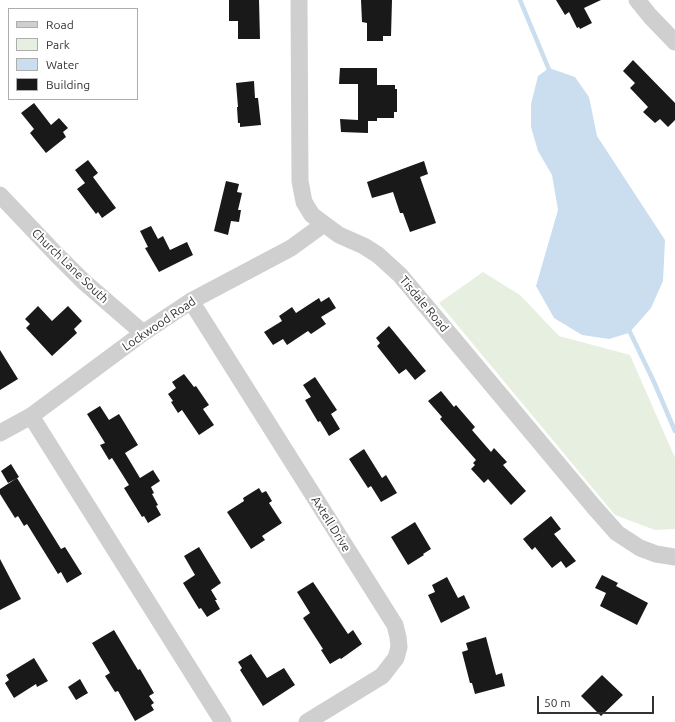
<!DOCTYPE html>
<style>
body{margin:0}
#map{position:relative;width:675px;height:722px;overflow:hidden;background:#fff;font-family:Ubuntu,sans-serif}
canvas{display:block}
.legend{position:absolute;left:8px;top:8px;width:130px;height:92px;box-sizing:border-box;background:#fff;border:1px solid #adadad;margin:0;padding:5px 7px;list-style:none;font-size:12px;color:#323232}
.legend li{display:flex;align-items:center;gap:8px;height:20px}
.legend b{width:20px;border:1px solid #adadad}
.scale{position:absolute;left:537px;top:696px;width:117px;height:18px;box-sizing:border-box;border:2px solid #323232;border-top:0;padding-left:5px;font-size:12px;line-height:14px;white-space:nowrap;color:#323232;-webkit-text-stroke:3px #fff;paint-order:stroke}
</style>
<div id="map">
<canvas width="675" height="722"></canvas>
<ul class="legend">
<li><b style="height:5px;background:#cfcfcf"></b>Road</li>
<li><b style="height:11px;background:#e6efe0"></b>Park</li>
<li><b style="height:11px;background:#cbdeef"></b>Water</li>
<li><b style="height:11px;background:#191919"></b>Building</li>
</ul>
<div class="scale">50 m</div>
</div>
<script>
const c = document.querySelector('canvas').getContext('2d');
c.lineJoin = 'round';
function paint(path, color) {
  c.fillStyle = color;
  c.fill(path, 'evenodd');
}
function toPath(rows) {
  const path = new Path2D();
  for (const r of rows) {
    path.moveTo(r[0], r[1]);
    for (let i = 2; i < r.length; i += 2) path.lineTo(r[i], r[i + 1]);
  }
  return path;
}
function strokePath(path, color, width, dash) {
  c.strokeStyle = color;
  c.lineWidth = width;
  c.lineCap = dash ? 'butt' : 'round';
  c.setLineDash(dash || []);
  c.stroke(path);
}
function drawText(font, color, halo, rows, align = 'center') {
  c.font = font + ' Ubuntu,sans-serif';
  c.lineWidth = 4;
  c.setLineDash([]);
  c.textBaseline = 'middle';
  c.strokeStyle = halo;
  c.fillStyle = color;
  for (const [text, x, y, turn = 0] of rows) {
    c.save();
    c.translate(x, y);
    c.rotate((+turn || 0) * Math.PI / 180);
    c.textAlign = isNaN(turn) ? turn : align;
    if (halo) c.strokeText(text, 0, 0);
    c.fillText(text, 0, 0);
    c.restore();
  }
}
const green = toPath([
 [483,272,520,295,559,336,630,355,675,458,675,529,655,530,615,515,439,303]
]);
const water = toPath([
 [549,68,575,77,589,97,597,136,665,240,663,281,651,308,629,333,609,339,582,335,554,318,536,286,558,210,552,175,538,151,531,127,531,104,538,76]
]);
const stream = toPath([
 [520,0,550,72],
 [628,328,654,382,675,431]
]);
const building = toPath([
 [229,0,259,0,260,39,238,39,238,21,229,21],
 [361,0,392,0,391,36,383,36,383,41,367,41,367,23,362,22],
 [556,0,601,0,584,8,592,23,580,29,579,27,577,28,569,12,565,15],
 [633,60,675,103,675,120,668,127,660,119,655,123,643,112,648,107,630,88,635,83,623,71],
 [340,68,377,68,377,85,395,85,395,89,397,89,397,112,394,112,394,118,377,118,377,121,368,121,368,133,341,132,340,119,358,120,358,84,339,84],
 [254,81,255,98,258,98,261,125,240,127,240,123,238,123,237,107,238,107,236,83],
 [34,103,51,125,59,118,68,128,63,132,66,137,46,153,30,133,34,129,21,113],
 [88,160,98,173,93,177,116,208,102,218,98,212,96,214,77,189,85,183,75,170],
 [424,161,428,174,420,177,436,223,410,232,403,213,400,213,393,192,372,198,367,182],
 [226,181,239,184,237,192,242,193,238,210,241,210,239,222,231,221,228,235,214,231],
 [151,226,158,239,163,236,170,250,187,242,193,255,159,272,145,248,148,247,140,231],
 [329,297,336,308,321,317,326,324,311,334,308,331,287,345,283,339,273,345,264,332,282,321,279,316,292,307,296,313,319,298,321,302],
 [38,306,52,321,68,306,82,321,74,329,77,333,52,356,26,328,30,324,25,319],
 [389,326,426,371,415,380,406,369,399,374,377,346,380,343,376,338],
 [0,350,18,379,0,390],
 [184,374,194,387,196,386,209,405,203,409,214,425,199,435,182,410,178,413,171,402,173,401,168,394,176,388,172,382],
 [315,377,337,410,331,414,340,429,329,436,320,421,318,422,305,400,311,397,303,385],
 [441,391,454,407,456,405,475,427,472,430,491,452,494,448,507,462,503,465,526,491,511,505,488,479,484,483,471,469,475,465,473,463,476,460,440,419,442,417,428,401],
 [100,406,109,420,119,414,138,445,125,453,140,478,153,470,160,481,151,487,154,493,152,494,158,505,156,506,161,515,148,523,144,516,142,517,124,488,129,485,112,458,109,460,100,445,105,443,87,414],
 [364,449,382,478,386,475,397,493,381,502,371,486,368,488,349,459],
 [11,464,19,477,8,483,1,471],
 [17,478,61,549,65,547,82,574,67,583,61,572,58,574,27,524,24,526,18,516,15,518,0,494,0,489],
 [259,488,262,493,266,491,272,501,269,503,282,523,262,536,265,540,251,549,227,512,244,501,243,498],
 [551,516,561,529,554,534,576,561,566,568,561,561,552,568,535,547,532,550,523,539],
 [415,522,431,549,423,554,424,555,408,565,391,537],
 [199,547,221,583,211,590,217,600,215,600,220,609,207,617,201,608,199,609,183,583,195,575,184,556],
 [0,559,21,599,0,610],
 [602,575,618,583,616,586,648,603,637,625,600,606,606,593,595,588],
 [447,577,458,598,464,595,470,608,441,623,428,595,435,592,432,585],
 [313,582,348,634,353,630,362,644,341,659,340,658,330,664,321,650,323,649,303,618,310,613,297,592],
 [114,630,138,670,140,669,154,693,149,696,154,703,151,705,154,710,135,721,118,691,115,692,105,676,110,673,92,643],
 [486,637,496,675,502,673,505,686,475,694,472,683,470,683,462,652,468,650,466,643],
 [251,654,267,678,284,668,295,685,263,706,240,670,242,668,238,662],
 [34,658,48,681,37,687,36,684,14,698,5,683,9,680,6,675],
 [602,675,623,695,601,716,581,696],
 [80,679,88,693,76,700,68,687]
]);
const minor = toPath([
 [299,0,300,181,304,202,312,215,339,235,364,246,378,255,400,275,594,507,617,533,640,548,656,554,675,557],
 [637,0,650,16,675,42],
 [0,195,56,254,83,281,143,333],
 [191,301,395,625,398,637,399,647,396,658,382,676,307,722],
 [31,416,223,722],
 [0,433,31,416,143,333,191,301,291,248,324,224]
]);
const streetNames = [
 ["Church Lane South",70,266,44],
 ["Tisdale Road",424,304,50],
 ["Lockwood Road",159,324,-34],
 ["Axtell Drive",331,524,58]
];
paint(green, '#e6efe0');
paint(water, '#cbdeef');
strokePath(stream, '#cbdeef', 4.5);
paint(building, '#191919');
strokePath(minor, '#cfcfcf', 17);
drawText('12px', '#323232', '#fff', streetNames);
</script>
